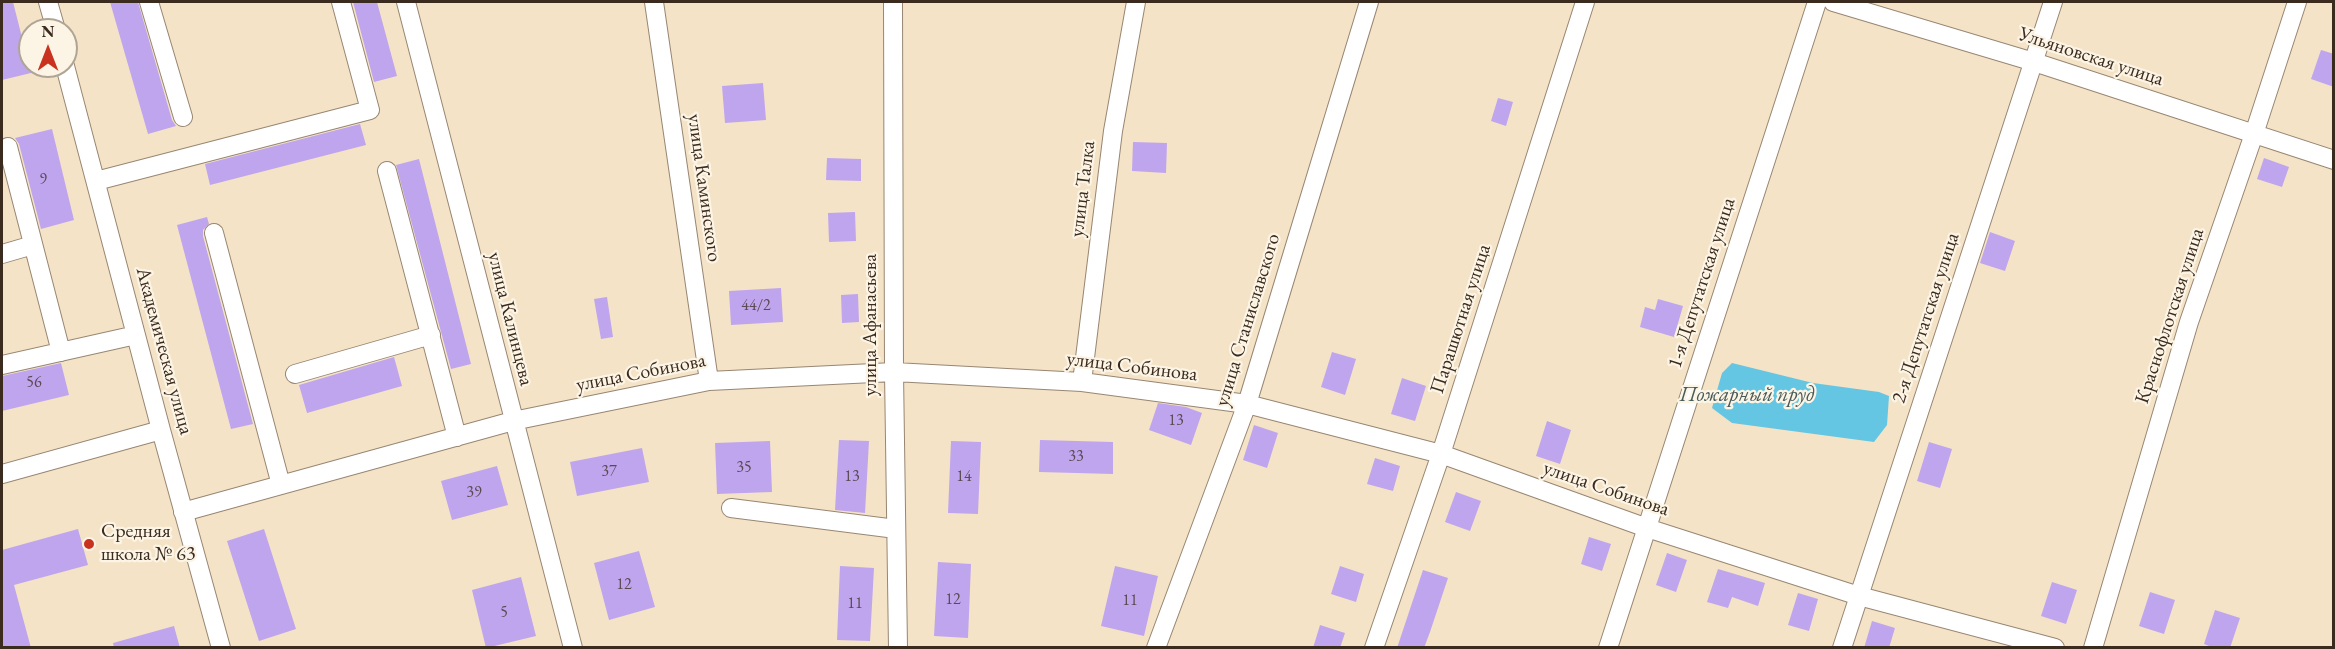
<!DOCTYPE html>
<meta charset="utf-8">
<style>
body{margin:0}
#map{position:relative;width:2335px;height:649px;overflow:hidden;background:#f4e3c7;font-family:"EB Garamond",serif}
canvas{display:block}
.frame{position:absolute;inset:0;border:3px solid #3b2a1e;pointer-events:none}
.north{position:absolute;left:18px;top:18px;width:60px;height:60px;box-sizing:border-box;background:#fcf5e5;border:2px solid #afa495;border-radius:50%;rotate:0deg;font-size:16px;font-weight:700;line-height:24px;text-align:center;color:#3b2a1e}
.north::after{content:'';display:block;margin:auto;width:21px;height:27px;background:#c8321e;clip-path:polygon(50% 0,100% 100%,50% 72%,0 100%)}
</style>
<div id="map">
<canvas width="2335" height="649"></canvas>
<div class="frame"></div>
<div class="north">N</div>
</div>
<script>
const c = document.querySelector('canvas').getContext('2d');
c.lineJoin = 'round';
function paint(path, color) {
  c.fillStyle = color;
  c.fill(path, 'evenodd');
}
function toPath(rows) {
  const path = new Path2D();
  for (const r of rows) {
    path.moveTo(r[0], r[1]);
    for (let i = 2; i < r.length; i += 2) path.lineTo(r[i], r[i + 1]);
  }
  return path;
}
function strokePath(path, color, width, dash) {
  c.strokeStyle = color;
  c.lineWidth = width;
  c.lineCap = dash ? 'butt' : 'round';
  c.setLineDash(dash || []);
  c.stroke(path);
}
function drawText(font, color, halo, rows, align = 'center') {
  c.font = font + ' "EB Garamond",serif';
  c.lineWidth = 4.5;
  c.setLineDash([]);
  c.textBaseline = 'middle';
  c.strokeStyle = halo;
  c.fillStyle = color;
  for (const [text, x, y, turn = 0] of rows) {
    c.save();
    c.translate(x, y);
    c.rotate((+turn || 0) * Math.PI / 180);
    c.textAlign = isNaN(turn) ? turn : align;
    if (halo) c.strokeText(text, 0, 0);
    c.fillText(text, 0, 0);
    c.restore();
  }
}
const water = toPath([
 [1732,363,1813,383,1879,392,1889,396,1887,425,1874,442,1732,423,1712,408,1722,373]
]);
const building = toPath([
 [2,2,13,2,31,73,2,80],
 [110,2,138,2,172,120,176,126,148,134],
 [353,2,377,2,397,76,374,82],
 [2321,50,2334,54,2334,87,2311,79],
 [763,83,766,120,725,123,722,86],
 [1498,98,1513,102,1506,126,1491,121],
 [360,124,366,145,210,185,205,164],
 [52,129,74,220,41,229,19,144,15,138],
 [1133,142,1167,143,1166,173,1132,171],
 [827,158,861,159,861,181,826,180],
 [2264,158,2289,167,2282,187,2257,179],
 [419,159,471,364,451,369,396,165],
 [855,212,856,241,829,242,828,213],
 [207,217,209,224,203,230,203,236,253,424,231,429,177,225],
 [1990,232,2015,241,2005,271,1980,263],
 [781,288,783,322,731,325,729,291],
 [858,294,859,322,842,323,841,295],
 [607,297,613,337,601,339,594,299],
 [1658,299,1683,306,1674,337,1640,327,1645,307,1655,310],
 [1332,352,1356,359,1345,395,1321,387],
 [394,357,402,386,307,413,299,385],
 [61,363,69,395,2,411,2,376],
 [1402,378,1426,386,1415,421,1391,414],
 [1158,403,1186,407,1202,413,1191,445,1149,430],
 [1547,421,1571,430,1560,464,1536,456],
 [1254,425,1278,433,1267,468,1243,460],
 [839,440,869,441,865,513,835,510],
 [1040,440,1113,442,1113,474,1039,472],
 [770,441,772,492,717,494,715,443],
 [951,441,981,442,978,514,948,513],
 [1929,442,1952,449,1940,488,1917,481],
 [642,448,649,482,577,496,570,462],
 [1375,458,1400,466,1393,491,1367,484],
 [497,466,508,505,452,520,441,481],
 [1456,492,1481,501,1470,531,1445,522],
 [78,529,88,565,14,585,31,648,2,648,2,550],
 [264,529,296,629,259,641,227,541],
 [1589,537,1611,544,1602,571,1581,564],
 [639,551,655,607,609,620,594,563],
 [1667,553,1687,560,1676,592,1656,585],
 [938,562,971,564,968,638,934,636],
 [840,566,874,568,870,641,837,640],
 [1115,566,1158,576,1144,636,1101,626],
 [1340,566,1364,574,1356,602,1331,594],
 [1718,569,1765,583,1758,606,1732,597,1728,608,1707,602],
 [1423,570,1448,578,1430,632,1424,648,1397,648],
 [521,577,536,636,486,648,472,590],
 [2052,582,2077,590,2066,624,2041,616],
 [2150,592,2175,600,2164,634,2139,626],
 [1798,593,1818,599,1809,631,1788,625],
 [2215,610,2240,618,2230,648,2214,648,2204,644],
 [1872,621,1895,628,1889,648,1864,648],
 [1320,625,1345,633,1340,648,1313,648],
 [174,626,180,648,114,648,113,643]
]);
const minor = toPath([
 [48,2,56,30],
 [149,2,183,117],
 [406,2,573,648],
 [654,2,709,381],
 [893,2,894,372,898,648],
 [1833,2,2034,62,2334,160],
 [65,66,161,430,221,648],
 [8,147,61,352],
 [387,171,457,437],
 [96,181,370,110,341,2],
 [214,233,281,485],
 [2,254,33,245],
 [2,365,136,335],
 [295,374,431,335],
 [1082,382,1113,131,1136,2],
 [2,474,161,430],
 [731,508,896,529],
 [183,512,513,421,709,381,894,372,1082,382,1247,404,1441,454,1647,528,1859,596,2055,648],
 [1156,648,1247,404,1369,2],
 [1374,648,1441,454,1585,2],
 [1608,648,1817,2],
 [1842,648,2053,2],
 [2093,648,2189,322,2254,134,2297,2]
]);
const markers = [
 [89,544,6,"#c8321e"]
];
const numberNames = [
 ["9",43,180],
 ["44/2",756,306],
 ["56",34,383],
 ["13",1176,421],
 ["33",1076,457],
 ["35",744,468],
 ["37",609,472],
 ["13",852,477],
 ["14",964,477],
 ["39",474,493],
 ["12",624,585],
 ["12",953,600],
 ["11",1130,601],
 ["11",855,604],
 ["5",504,613]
];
const streetNames = [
 ["Ульяновская улица",2091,57,18],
 ["улица Каминского",704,188,82],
 ["улица Талка",1083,189,-83],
 ["1-я Депутатская улица",1702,283,-72],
 ["Краснофлотская улица",2170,316,-72],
 ["2-я Депутатская улица",1926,318,-72],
 ["улица Калинцева",510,319,76],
 ["Парашютная улица",1461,319,-72],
 ["улица Станиславского",1248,320,-73],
 ["улица Афанасьева",871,325,-90],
 ["Академическая улица",164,351,75],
 ["улица Собинова",1132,367,7],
 ["улица Собинова",641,373,-11],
 ["улица Собинова",1606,489,19]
];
const poiNames = [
 ["Средняя",101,532],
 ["школа № 63",101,555]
];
const waterNames = [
 ["Пожарный пруд",1747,395]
];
paint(water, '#64c6e2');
paint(building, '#bfa5ee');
strokePath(minor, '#988672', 20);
strokePath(minor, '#fff', 18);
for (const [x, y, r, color] of markers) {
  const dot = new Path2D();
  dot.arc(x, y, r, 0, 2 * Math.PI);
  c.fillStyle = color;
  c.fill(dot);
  strokePath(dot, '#fcf5e5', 2);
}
drawText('16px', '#5c4952', null, numberNames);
drawText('20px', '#3b2a1e', '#fcf5e5', streetNames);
drawText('20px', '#3b2a1e', '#fcf5e5', poiNames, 'left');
drawText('italic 21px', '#475959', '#fcf5e5', waterNames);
</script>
